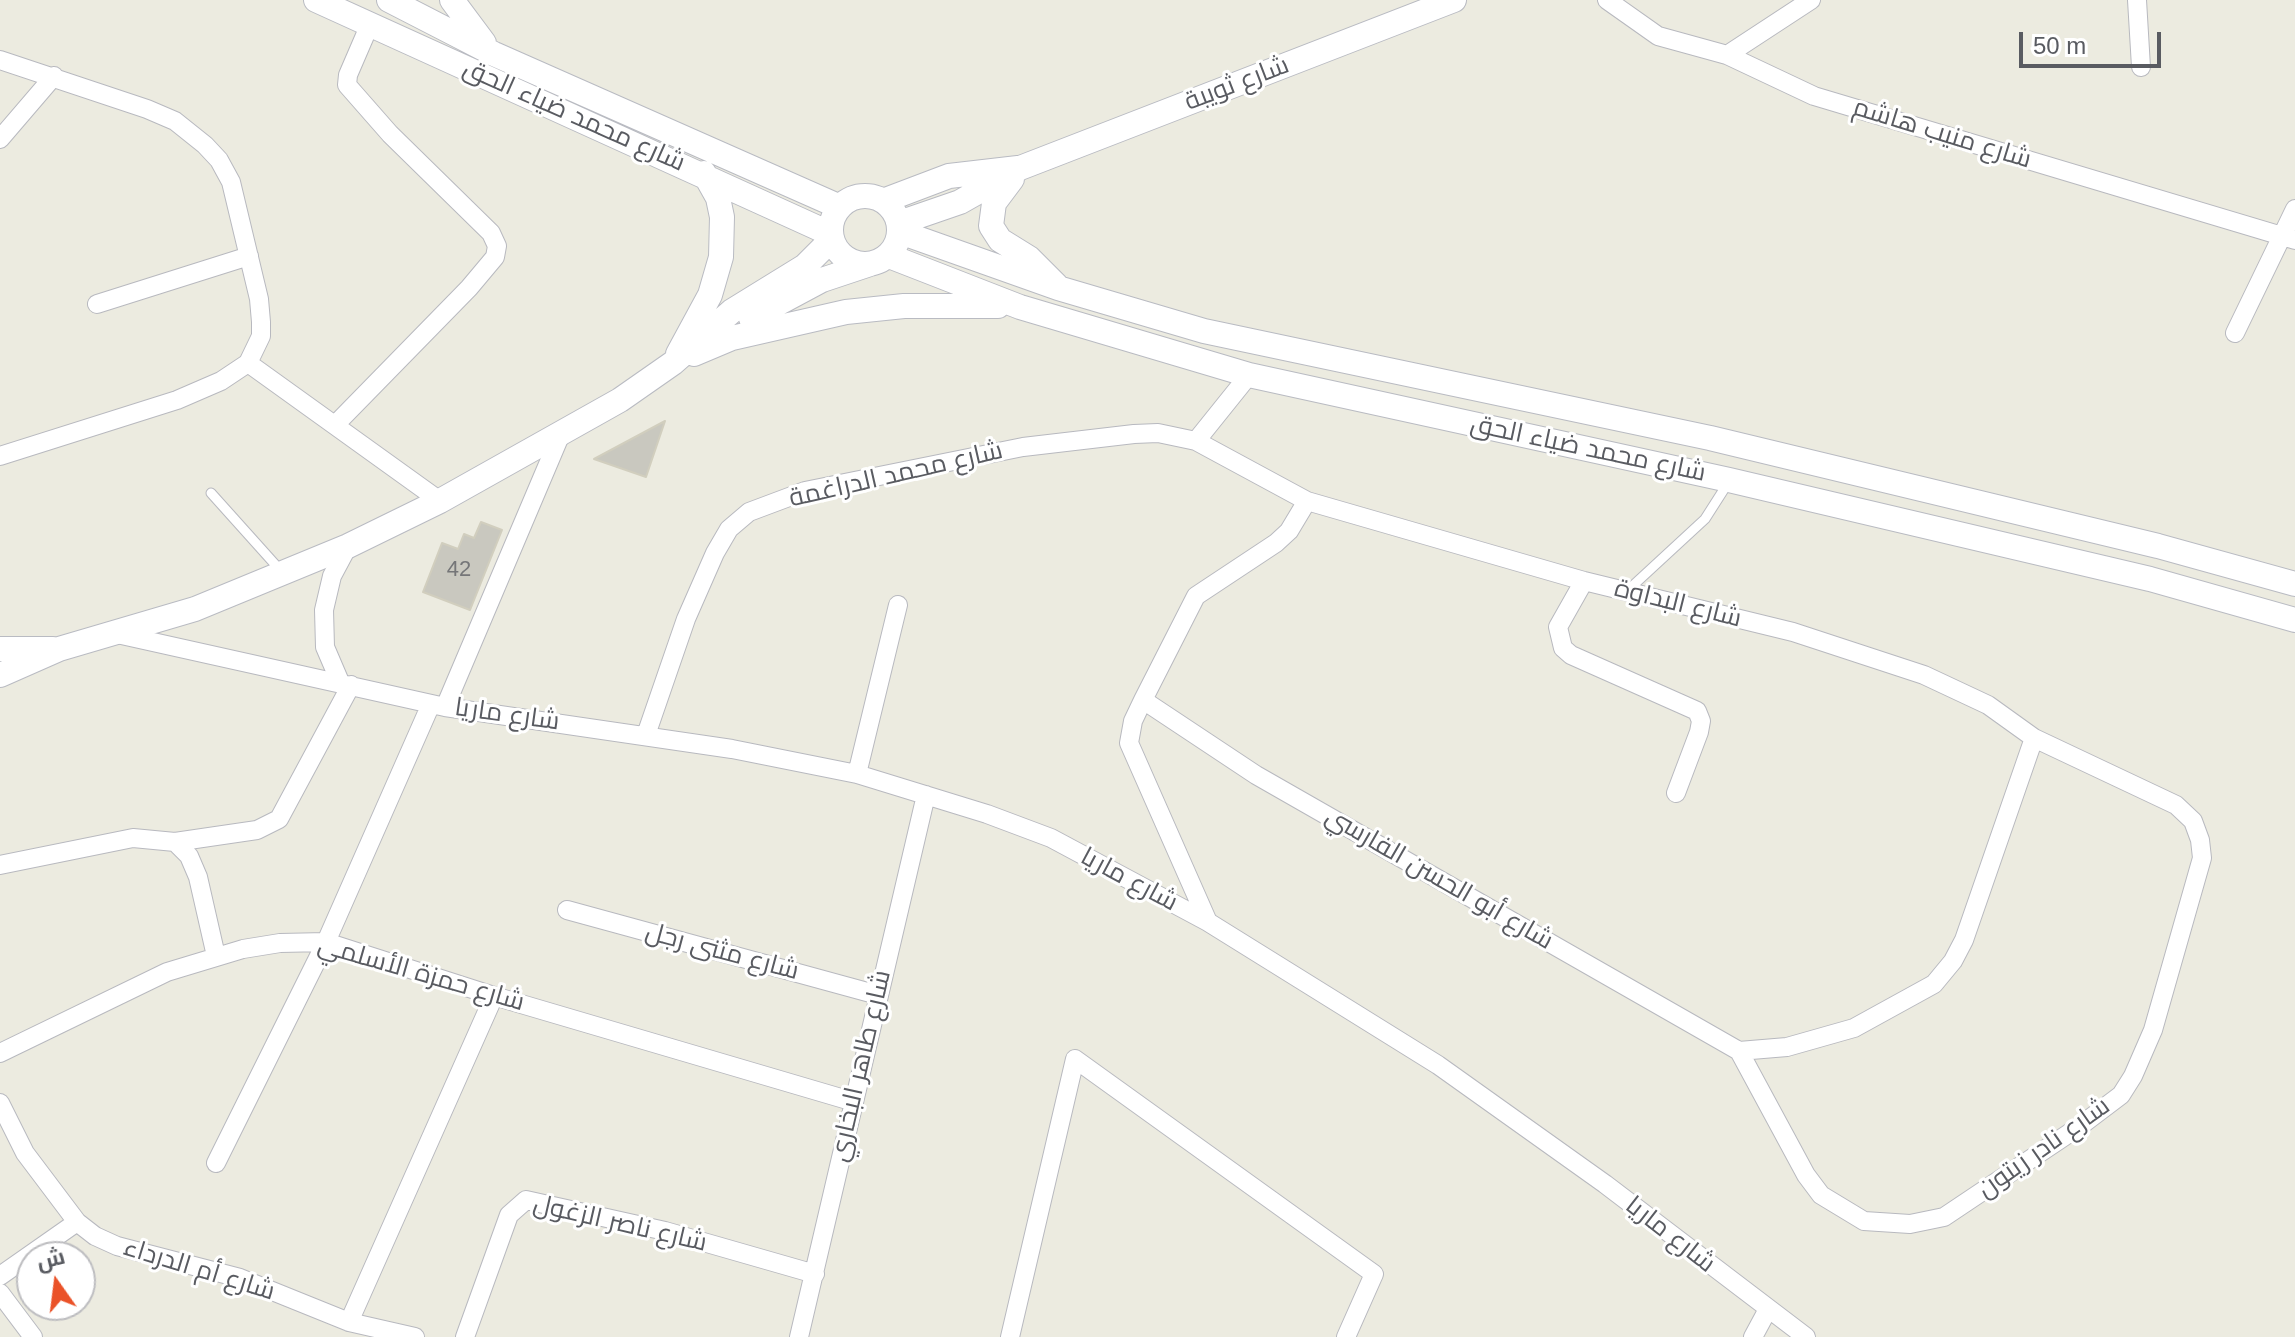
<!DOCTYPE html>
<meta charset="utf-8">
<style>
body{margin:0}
#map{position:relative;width:2295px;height:1337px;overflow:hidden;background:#ecebe0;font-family:Arial,Cairo,sans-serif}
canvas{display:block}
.north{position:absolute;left:16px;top:1241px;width:80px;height:80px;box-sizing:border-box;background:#fff;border:2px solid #bdbdc0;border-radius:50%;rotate:346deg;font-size:22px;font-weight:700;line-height:32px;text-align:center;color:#595b61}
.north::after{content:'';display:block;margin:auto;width:28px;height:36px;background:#ea5228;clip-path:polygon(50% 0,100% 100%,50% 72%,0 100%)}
.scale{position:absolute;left:2019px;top:32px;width:142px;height:36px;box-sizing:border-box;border:4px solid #595b61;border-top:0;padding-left:10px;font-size:24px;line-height:28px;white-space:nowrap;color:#595b61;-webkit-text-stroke:6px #fff;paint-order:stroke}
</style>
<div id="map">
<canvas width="2295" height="1337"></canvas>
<div class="north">ش</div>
<div class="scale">50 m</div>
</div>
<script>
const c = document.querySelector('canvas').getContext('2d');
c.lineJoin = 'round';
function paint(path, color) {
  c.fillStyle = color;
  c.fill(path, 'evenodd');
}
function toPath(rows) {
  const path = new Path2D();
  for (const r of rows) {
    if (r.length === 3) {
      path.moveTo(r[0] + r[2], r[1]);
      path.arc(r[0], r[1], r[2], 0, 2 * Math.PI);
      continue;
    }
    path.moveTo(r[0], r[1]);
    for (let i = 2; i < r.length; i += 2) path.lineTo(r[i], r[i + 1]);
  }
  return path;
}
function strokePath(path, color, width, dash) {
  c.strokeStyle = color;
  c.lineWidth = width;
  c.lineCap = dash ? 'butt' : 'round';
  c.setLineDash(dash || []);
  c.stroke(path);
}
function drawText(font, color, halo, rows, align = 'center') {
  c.font = font + ' Arial,Cairo,sans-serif';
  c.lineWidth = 6;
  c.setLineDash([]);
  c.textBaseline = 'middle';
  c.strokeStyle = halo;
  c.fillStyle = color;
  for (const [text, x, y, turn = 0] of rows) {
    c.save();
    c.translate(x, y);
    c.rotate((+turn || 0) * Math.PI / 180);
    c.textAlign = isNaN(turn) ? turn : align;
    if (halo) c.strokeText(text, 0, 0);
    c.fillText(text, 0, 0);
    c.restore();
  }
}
const building = toPath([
 [665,421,646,477,594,459,665,421],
 [481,522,502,530,470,610,423,592,442,543,458,549,464,534,474,538,481,522]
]);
const lane = toPath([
 [211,493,281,571],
 [1627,591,1705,519,1728,483]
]);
const street = toPath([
 [1607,0,1658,36,1727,55,1814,96,2295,240],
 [2137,0,2141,67],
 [1727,55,1811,0],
 [0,60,147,109,175,121,205,145,219,160,231,182,259,299,261,322,261,336,248,363,221,381,177,400,0,456],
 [0,139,54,76],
 [97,304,249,256],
 [2235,333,2295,209],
 [248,363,440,501],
 [1249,375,1196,441,1307,501,1289,531,1276,543,1196,596,1143,700,1256,775,1739,1051,1787,1047,1854,1028,1934,984,1953,961,1964,940,2034,738],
 [335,425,469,288,495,257,497,246,491,233,390,134,347,85,348,75,370,24],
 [1307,501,1584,581,1793,632,1924,675,1988,705,2034,738,2176,805,2193,821,2200,840,2202,858,2153,1030,2133,1076,2121,1095,2080,1126,1944,1217,1910,1224,1864,1221,1821,1195,1806,1175,1739,1051],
 [1584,581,1558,627,1563,648,1571,655,1697,711,1701,721,1699,732,1676,793],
 [117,634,445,707,732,749,857,774,987,814,1051,838,1208,922,1438,1065,1605,1184,1806,1337],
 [340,682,325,647,324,610,332,576,348,546],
 [1143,700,1133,721,1129,743,1208,922],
 [445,707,560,436],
 [646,735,686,619,715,553,729,529,749,512,805,491,1023,447,1134,434,1158,433,1196,441],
 [857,774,898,605],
 [175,842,257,830,279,819,351,685],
 [0,865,133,838,175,842,189,856,198,877,216,956],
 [567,910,878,995],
 [0,1053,167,972,243,949,280,943,326,942,494,996,851,1101],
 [0,1103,25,1153,77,1222,95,1236,117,1246,240,1278,349,1322,415,1337],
 [216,1163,326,942,431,704],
 [0,1276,77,1222],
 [0,1293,33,1337],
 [349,1322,494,996],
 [465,1337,509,1215,526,1200,665,1231,815,1274],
 [799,1337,926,795],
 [1010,1337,1075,1059,1374,1274,1346,1337],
 [1753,1337,1767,1311]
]);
const secondary = toPath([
 [316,0,831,234],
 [389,0,494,54,840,207],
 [452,0,484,43],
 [1012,179,994,203,991,226,1000,240,1029,258,1056,285],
 [865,230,34],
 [883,201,949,176,1018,168],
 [899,223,960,202,1020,168,1454,0],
 [900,232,1058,288,1204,331,1710,438,2158,546,2295,584],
 [889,256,1020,307,1249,375,1729,480,2150,579,2295,620],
 [751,318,822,280,870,264],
 [678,354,710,295,721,257,722,217,718,198,704,173],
 [694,354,732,338,846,312,904,306,998,306],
 [0,649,53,649],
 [0,675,59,649,195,609,348,546,440,501,620,400,673,363,732,311,805,266,832,239]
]);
const numberNames = [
 ["42",459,570]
];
const streetNames = [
 ["شارع ثويبة",1237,84,-21],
 ["شارع محمد ضياء الحق",574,116,24],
 ["شارع منيب هاشم",1942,134,17],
 ["شارع محمد ضياء الحق",1588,449,12],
 ["شارع محمد الدراغمة",896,475,-13],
 ["شارع البداوة",1678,604,14],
 ["شارع ماريا",507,715,8],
 ["شارع أبو الحسن الفارسي",1439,879,30],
 ["شارع ماريا",1129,880,28],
 ["شارع مثنى رجل",722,952,15],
 ["شارع حمزة الأسلمي",421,974,16],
 ["شارع طاهر البخاري",861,1066,-77],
 ["شارع نادر زيتون",2044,1148,-35],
 ["شارع ناصر الزغول",620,1224,13],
 ["شارع ماريا",1670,1235,38],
 ["شارع أم الدرداء",199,1270,17]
];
paint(building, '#c9c8bf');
strokePath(building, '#d1cebe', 2);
strokePath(lane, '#b8b9bf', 11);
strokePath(street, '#b8b9bf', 20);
strokePath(secondary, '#b9bbc2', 26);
strokePath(lane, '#fff', 9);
strokePath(street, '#fff', 18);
strokePath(secondary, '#fff', 24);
drawText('22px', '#757678', null, numberNames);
drawText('26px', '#595b61', '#fff', streetNames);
</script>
